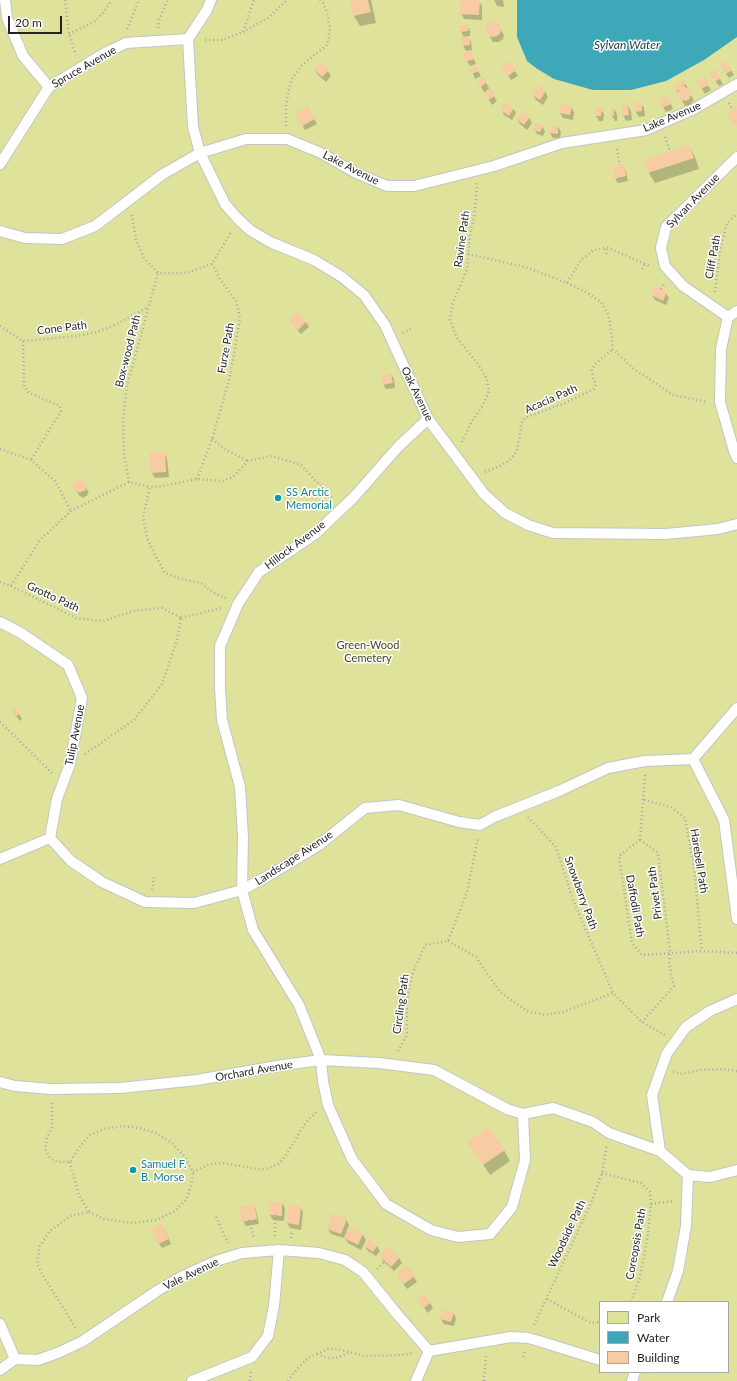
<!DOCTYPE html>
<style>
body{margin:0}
#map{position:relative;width:737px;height:1381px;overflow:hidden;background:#f2f3f4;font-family:Lato,sans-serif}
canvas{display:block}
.legend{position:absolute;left:599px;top:1301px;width:130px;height:72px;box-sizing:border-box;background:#fff;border:1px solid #a7a7a8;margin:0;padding:5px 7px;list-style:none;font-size:12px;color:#242425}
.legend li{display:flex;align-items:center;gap:8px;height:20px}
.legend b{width:20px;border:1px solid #a7a7a8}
.scale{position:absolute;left:8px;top:16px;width:54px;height:18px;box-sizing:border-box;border:2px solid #242425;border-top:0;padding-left:5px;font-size:12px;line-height:14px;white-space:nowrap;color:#242425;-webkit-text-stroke:3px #fff;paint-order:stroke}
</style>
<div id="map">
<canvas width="737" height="1381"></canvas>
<ul class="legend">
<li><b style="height:11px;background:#dee29b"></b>Park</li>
<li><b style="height:11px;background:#3ea8b9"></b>Water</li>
<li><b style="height:11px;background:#f8cca3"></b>Building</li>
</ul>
<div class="scale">20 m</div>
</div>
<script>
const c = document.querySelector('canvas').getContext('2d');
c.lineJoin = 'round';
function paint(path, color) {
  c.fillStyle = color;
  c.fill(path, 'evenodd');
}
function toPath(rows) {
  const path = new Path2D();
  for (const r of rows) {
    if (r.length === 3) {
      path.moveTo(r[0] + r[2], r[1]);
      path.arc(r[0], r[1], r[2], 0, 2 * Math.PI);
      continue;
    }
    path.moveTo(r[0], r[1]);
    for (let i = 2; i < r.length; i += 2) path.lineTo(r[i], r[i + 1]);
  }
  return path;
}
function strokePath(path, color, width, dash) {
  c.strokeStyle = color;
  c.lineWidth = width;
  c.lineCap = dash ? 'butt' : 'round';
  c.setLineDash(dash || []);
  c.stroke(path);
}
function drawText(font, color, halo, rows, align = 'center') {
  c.font = font + ' Lato,sans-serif';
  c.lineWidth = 3;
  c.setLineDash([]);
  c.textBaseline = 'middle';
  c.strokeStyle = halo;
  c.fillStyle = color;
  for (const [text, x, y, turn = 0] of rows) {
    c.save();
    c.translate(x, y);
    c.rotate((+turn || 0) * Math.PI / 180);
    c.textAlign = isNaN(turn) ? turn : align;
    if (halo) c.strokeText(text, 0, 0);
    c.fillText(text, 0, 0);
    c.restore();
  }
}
const green = toPath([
 [0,0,737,0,737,1381,0,1381],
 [600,1302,728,1302,728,1372,600,1372]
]);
const water = toPath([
 [517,0,737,0,737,37,704,60,666,81,631,90,593,90,554,79,536,68,527,61,517,37]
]);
const shadow = toPath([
 [351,0,371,0,376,23,360,26,354,16],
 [461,0,479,1,482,6,482,20,464,19,461,13],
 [494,0,503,0,504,7,497,6],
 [492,22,496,23,504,35,503,39,499,42,493,42,486,30,488,25],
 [467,26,470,31,470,36,468,36,471,42,472,50,466,51,463,46,464,38,461,31],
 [473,57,476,64,470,66,467,61],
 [726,63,734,75,729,78,724,71],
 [321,64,328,71,331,76,326,82,318,75,315,70],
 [476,67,481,76,475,79,471,69],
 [515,71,518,76,511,80,506,72],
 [483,78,497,101,492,105,478,82],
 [713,78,720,79,723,84,719,86],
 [704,79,711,90,705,94,698,83],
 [684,81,694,101,691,102,692,104,688,106,688,105,685,106,674,86],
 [545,91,548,97,543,105,536,100,533,95],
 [670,102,673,109,666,112,663,107],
 [641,103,644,108,645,116,639,117,636,112],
 [628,106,631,111,632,120,626,121,623,115],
 [571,107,574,112,573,120,563,118,560,113],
 [308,108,317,124,305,130,296,114],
 [513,108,516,113,512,120,504,115,502,110],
 [601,109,604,114,603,121,599,121,596,116],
 [612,109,614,109,617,114,617,121,615,121,612,116],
 [522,113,529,118,532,123,527,130,520,124,517,119],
 [542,126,545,131,543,136,537,134,534,129],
 [558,127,561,132,560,138,553,138,550,133],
 [689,146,695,157,699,169,655,183,649,173,645,161],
 [623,166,626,171,628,181,618,183,615,178],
 [666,293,669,298,666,305,655,300,652,295],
 [289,320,306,322,309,327,301,334],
 [391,374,394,379,395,388,386,389,383,384],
 [164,453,167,458,169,477,155,478,152,473],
 [81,480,89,493,87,494,88,495,83,498,81,496,80,497,73,484],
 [12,711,19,714,22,719,20,721],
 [468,1142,504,1150,510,1161,490,1175],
 [282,1203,285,1208,284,1221,273,1220,270,1215],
 [253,1205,256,1210,259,1224,246,1226,243,1221],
 [300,1207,303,1212,301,1230,290,1228,287,1223],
 [346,1219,349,1225,344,1238,331,1234,328,1229],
 [165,1229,171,1244,162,1248,159,1244],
 [363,1235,366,1240,361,1250,348,1243,345,1238],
 [369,1240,377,1246,380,1251,376,1256,368,1251,365,1246],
 [380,1256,399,1258,402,1263,394,1271,383,1261],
 [407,1267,417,1282,407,1289,397,1274],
 [418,1300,430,1303,433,1308,428,1313],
 [453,1312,456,1318,454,1326,444,1324,441,1319]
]);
const building = toPath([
 [350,0,368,0,371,12,353,16],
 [460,0,480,0,479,15,460,14],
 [493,29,8],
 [459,25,468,25,468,31,460,32],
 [469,36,470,45,462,46,461,37],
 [471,51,474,59,466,62,463,53],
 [509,61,516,70,508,76,501,67],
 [726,61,732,70,726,74,720,65],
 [321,62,329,70,322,77,314,69],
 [477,65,479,71,471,74,469,69],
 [715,69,721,78,715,82,709,73],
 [483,77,487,82,481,87,477,82],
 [704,77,709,85,701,89,696,82],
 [684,80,686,84,684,85,686,88,688,87,692,96,689,97,690,99,685,101,684,100,682,101,677,92,679,91,679,90,676,91,673,86],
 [537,85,546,91,540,100,532,95],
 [490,88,495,96,488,100,483,93],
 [667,96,671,104,662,108,659,99],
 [505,102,514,108,509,116,500,110],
 [634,102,642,102,642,111,635,112],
 [561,104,572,106,570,115,559,113],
 [621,105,628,105,629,115,622,116],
 [308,106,315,119,302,126,295,113],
 [596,107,602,108,601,116,595,116],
 [737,107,737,124,734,126,727,113],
 [611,108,614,108,614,116,611,116],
 [522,112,530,117,524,125,516,119],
 [535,123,543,125,540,132,533,130],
 [550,125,558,126,558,134,549,133],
 [689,145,694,158,648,173,644,160],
 [624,164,626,176,614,179,612,167],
 [655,286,667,292,663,301,651,295],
 [297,311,306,322,298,330,288,320],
 [391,373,393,383,382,385,381,375],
 [165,452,166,472,151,473,149,453],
 [82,478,87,487,85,488,86,490,79,493,78,491,76,492,71,484],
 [14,708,20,713,17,716,11,711],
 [489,1127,505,1150,483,1165,467,1142],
 [269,1202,282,1202,282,1216,269,1215],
 [254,1204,257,1219,242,1222,239,1207],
 [288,1205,301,1206,299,1225,286,1223],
 [332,1213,347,1219,341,1234,327,1229],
 [162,1223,169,1239,158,1244,151,1229],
 [350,1227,363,1234,358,1245,344,1238],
 [369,1239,378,1245,373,1252,364,1246],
 [387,1246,400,1257,391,1267,379,1256],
 [407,1265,415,1276,404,1284,396,1273],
 [423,1294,431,1302,424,1308,417,1300],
 [443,1309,454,1312,451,1322,440,1319]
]);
const path = toPath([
 [65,0,69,34,76,55],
 [158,28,159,20,168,0],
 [127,29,139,0],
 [243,32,268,18,287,0],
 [69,34,94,22,103,13,112,0],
 [205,40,223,40,243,32,254,0],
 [729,103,733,110],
 [286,126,286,105,291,80,302,65,327,45,330,31,328,15,323,3,320,0],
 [665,137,670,151],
 [617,149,620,165],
 [132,215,136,240,144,258,158,273,187,273,212,264,231,232],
 [606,249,607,256],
 [468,254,525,267,567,283,581,260,594,250,608,248,650,266],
 [642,269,645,264],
 [567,283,586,292,601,302,609,316,613,349,634,369,673,395,707,402],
 [661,289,664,284],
 [715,292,720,250,727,223,737,214],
 [0,326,23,341,78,336,97,332,117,324,148,307],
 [403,333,413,327],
 [23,341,24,386,29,393,60,406,61,411,31,460],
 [212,439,226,450,248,461],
 [462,442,471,423,483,405,489,391,487,379,478,364,457,338,450,320,452,305,467,269,470,234,474,217,477,188,476,183],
 [0,449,31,460,55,481,71,511],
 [485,472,500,466,510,460,517,451,522,421,527,417,565,403,594,389,596,384,593,378,592,370,595,364,613,349],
 [197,479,212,439,230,377,240,318,236,301,220,279,212,264],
 [129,482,124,454,123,419,127,386,158,273],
 [0,582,11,586,40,540,71,511,129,482,150,487],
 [11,586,76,618,103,621,133,611,162,608,181,618],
 [226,598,214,593,201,583,181,579,165,573,155,555,147,538,143,517,150,487,163,486,197,479,223,481,233,477,248,461,272,456,301,465,333,499],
 [181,618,222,608],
 [0,722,53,774],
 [85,754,134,720,162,684,177,640,181,618],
 [644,800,671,807,685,818,694,869,702,951],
 [528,817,556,847,573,900,613,993,642,1022,665,1035],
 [640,840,619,856,632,943,642,955,702,951,737,953],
 [640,840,658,853,670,952,669,964,674,986,642,1022],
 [640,840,645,775],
 [152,890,154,876],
 [448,941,476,957,500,992,527,1011,544,1015,563,1012,613,993],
 [398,1051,407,1035,407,1002,412,975,425,945,448,941,467,892,478,837],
 [673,1072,680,1074,701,1070,722,1069,737,1071],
 [52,1103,52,1127,47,1138,45,1149,50,1158,57,1162,70,1162,81,1145,90,1135,104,1129,122,1126,139,1128,156,1133,172,1143,184,1156,193,1172],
 [70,1162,79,1195,89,1212,70,1216,50,1231,40,1246,37,1263,42,1274,77,1330],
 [193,1172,210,1164,223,1163,256,1169,265,1169,278,1164,285,1157,304,1125,316,1112],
 [602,1173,641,1183,650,1192,651,1204,648,1234,640,1277,631,1302],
 [651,1204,674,1201],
 [89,1212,104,1219,133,1223,156,1220,175,1211,186,1200,191,1186,193,1172],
 [216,1217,228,1243],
 [249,1220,254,1238],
 [275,1236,275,1215],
 [291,1238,292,1231],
 [377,1269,385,1261],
 [547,1299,591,1323,600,1322],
 [534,1325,591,1203,602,1173,607,1145],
 [317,1354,328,1358,336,1358,350,1352],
 [523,1357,525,1350],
 [250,1381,251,1371],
 [288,1381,297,1369,309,1357,328,1349,338,1349,364,1356,402,1355,413,1353],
 [484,1381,486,1356]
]);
const service = toPath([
 [5,0,7,18,23,56,49,87],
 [188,39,193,127,200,153,225,204,238,219,250,230,270,242,314,260,342,277,364,295,385,325,428,419,484,494,505,513,528,525,553,533,666,534,718,529,737,524],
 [0,164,49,87,103,54,126,43,188,39,207,10,211,0],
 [0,231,25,238,62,239,95,226,163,174,200,153,246,139,287,139,321,153,356,173,387,186,414,186,494,166,562,143,646,130,694,109,737,84],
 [737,311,728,317,721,349,720,402,734,451,737,458],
 [728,317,683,286,665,266,661,248,666,227,737,157],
 [0,622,21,633,68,665,82,698,70,764,57,799,50,838],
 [693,759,724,820,737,919],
 [0,859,50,838,71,861,102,882,145,902,194,903,242,890,273,873,319,845,365,808,399,805,459,822,480,825,494,817,559,791,608,768,645,761,693,759,737,708],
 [0,1082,15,1086,51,1089,120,1088,197,1080,283,1065,321,1060,379,1063,434,1070,507,1109,523,1114,525,1160,512,1207,490,1234,458,1237,431,1230,386,1204,352,1159,328,1105,323,1081,321,1060,299,1005,253,930,242,890,243,837,240,787,222,720,220,688,220,646,238,604,259,572,315,534,354,497,398,447,428,419],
 [523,1114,553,1108,593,1122,609,1133,660,1151],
 [688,1175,710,1177,737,1170],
 [667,1302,678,1271,686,1226,688,1175,660,1151,652,1095,667,1053,686,1027,710,1011,737,999],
 [0,1324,15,1359],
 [15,1359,38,1360,60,1352,83,1341,157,1291,181,1277,216,1261,242,1253,279,1250,319,1253,345,1260,363,1272,397,1314,429,1351],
 [0,1370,15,1359],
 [192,1381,252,1357,268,1336,274,1306,279,1250],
 [416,1381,429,1351,511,1337,528,1338,539,1341,600,1360],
 [632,1381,635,1372]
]);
const markers = [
 [278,498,4,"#0f9aa8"],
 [133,1170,4,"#0f9aa8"]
];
const streetNames = [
 ["Spruce Avenue",84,67,-30],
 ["Lake Avenue",672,117,-23],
 ["Lake Avenue",351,168,27],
 ["Sylvan Avenue",693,201,-46],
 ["Ravine Path",462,239,-82],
 ["Cliff Path",713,257,-80],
 ["Cone Path",62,328,-7],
 ["Furze Path",226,348,-80],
 ["Box-wood Path",128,351,-76],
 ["Oak Avenue",417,394,64],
 ["Acacia Path",551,399,-24],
 ["Hillock Avenue",295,545,-37],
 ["Grotto Path",53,597,25],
 ["Tulip Avenue",75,735,-79],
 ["Landscape Avenue",294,858,-33],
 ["Harebell Path",699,861,81],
 ["Snowberry Path",581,893,70],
 ["Privet Path",655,893,-97],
 ["Daffodil Path",635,906,80],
 ["Circling Path",401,1004,-82],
 ["Orchard Avenue",254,1071,-10],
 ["Woodside Path",567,1234,-65],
 ["Coreopsis Path",636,1244,-80],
 ["Vale Avenue",191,1274,-26]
];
const cultureNames = [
 ["SS Arctic",286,492],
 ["Memorial",286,505],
 ["Samuel F.",141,1164],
 ["B. Morse",141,1177]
];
const parkNames = [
 ["Green-Wood",368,645],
 ["Cemetery",368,658]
];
const waterNames = [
 ["Sylvan Water",627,45]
];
paint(green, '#dee29b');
paint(water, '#3ea8b9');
paint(shadow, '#0003');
paint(building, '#f8cca3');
strokePath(service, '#c4c4c6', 12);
strokePath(path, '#a7a8a9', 2.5, [1, 3]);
strokePath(service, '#fff', 10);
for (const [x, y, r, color] of markers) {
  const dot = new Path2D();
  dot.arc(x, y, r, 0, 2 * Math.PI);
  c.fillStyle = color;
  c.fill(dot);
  strokePath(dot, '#fff', 1.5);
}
drawText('11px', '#242425', '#fff', streetNames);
drawText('11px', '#0d838f', '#fff', cultureNames, 'left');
drawText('11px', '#45471e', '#fff', parkNames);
drawText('italic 12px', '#243b40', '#fff', waterNames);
</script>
